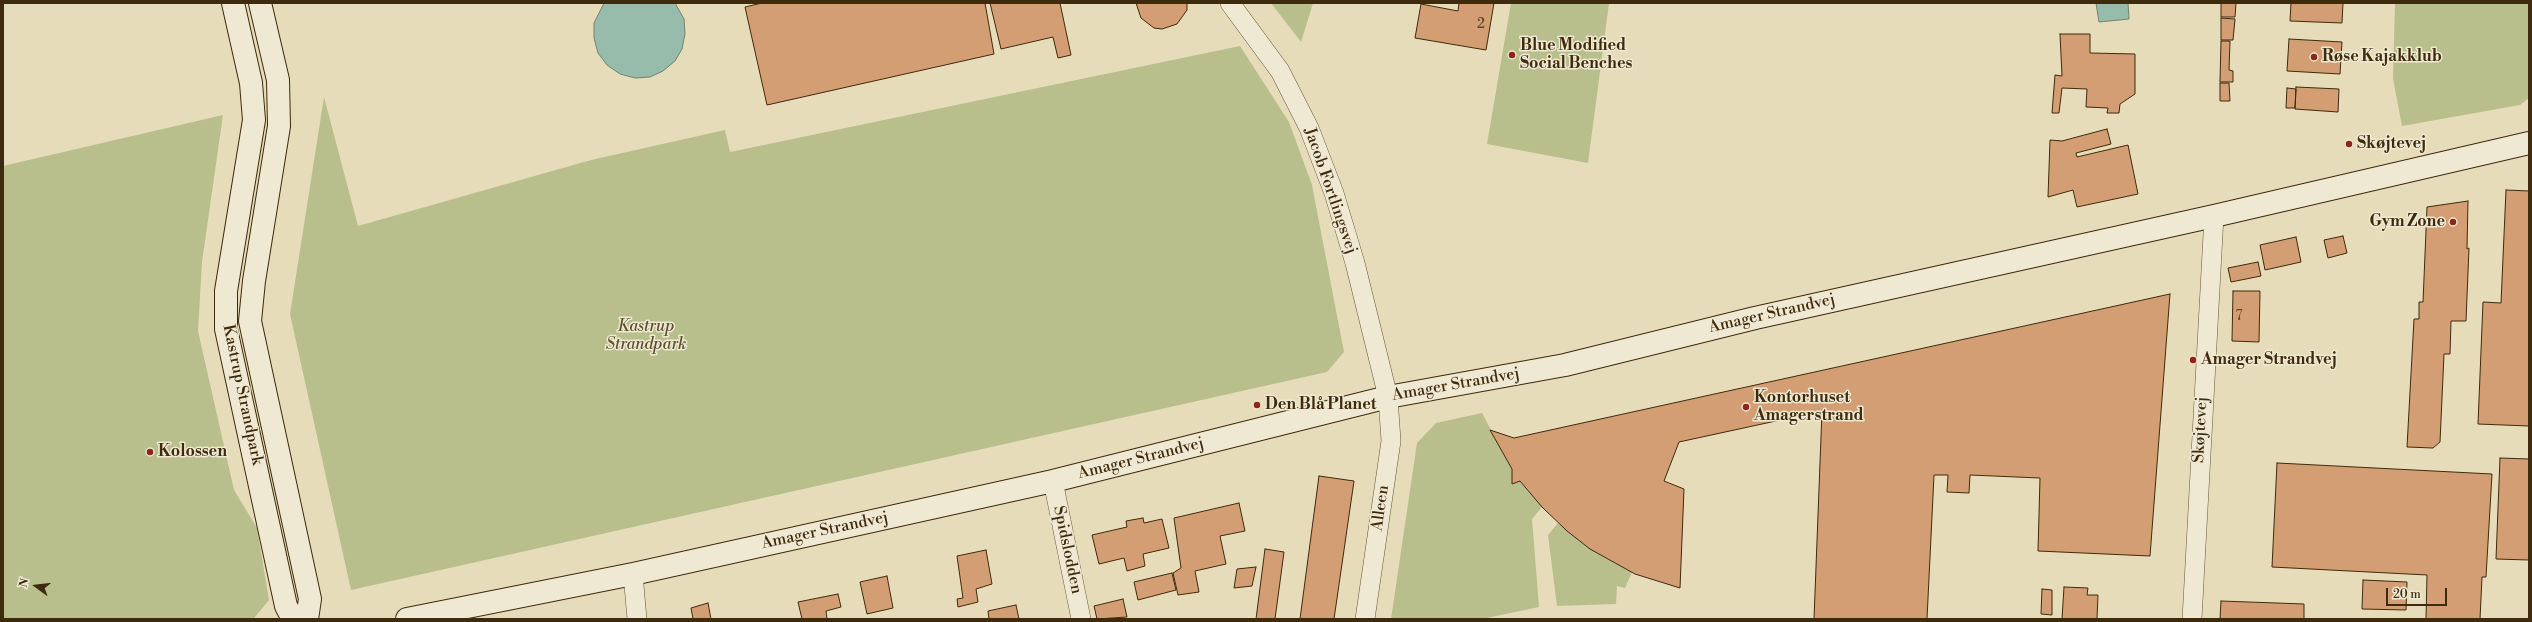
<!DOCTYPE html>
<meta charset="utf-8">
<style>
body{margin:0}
#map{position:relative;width:2532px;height:622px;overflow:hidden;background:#e6dcb9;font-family:"Libre Bodoni",serif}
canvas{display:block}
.frame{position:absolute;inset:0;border:4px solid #3e2a0c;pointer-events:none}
.north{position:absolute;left:16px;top:566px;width:40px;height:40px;-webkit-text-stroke:3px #efe8d2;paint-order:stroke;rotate:285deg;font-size:11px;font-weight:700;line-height:16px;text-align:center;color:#3e2a0c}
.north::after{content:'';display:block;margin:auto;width:14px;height:18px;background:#3e2a0c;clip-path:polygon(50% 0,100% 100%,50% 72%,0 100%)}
.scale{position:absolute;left:2386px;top:588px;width:61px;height:18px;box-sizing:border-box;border:2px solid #3e2a0c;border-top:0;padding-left:5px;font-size:12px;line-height:14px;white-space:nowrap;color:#3e2a0c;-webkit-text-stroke:3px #efe8d2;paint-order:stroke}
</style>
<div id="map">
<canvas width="2532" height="622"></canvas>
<div class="frame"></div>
<div class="north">N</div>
<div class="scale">20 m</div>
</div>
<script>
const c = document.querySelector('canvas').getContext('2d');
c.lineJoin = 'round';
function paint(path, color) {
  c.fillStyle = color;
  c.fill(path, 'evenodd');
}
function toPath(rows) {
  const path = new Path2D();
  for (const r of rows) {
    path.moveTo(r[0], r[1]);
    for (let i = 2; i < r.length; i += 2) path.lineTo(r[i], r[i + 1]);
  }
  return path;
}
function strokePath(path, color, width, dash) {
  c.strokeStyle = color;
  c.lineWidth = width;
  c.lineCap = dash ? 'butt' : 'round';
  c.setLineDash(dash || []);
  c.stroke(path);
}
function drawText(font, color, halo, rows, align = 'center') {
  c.font = font + ' "Libre Bodoni",serif';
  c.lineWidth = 3;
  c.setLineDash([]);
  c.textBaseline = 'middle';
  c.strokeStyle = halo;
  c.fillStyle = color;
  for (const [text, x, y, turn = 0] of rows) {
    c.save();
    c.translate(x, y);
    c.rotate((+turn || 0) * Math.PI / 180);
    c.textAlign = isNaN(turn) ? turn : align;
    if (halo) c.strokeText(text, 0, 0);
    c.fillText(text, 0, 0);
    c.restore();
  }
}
const green = toPath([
 [1271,3,1313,3,1301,42],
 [1511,3,1609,3,1588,163,1487,144],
 [2395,3,2529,3,2529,98,2520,105,2402,126,2393,79],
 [1240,46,1289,122,1312,185,1344,352,1327,372,351,590,290,314,324,97,358,226,591,160,725,130,730,152],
 [223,115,202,262,198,331,234,490,257,528,269,600,254,618,249,619,3,619,3,166],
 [1482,413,1512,469,1512,484,1520,481,1542,507,1532,519,1539,607,1482,619,1391,619,1417,443,1436,423],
 [1558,523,1590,549,1632,572,1625,588,1617,586,1616,604,1557,606,1548,535]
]);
const water = toPath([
 [604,3,675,3,684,19,685,34,682,49,675,61,663,71,650,77,635,78,620,74,607,65,598,53,594,38,594,23,604,3],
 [2096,3,2128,3,2129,19,2099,22,2096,3]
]);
const building = toPath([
 [762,3,985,3,994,54,767,105,745,7,762,3],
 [990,3,1060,3,1071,55,1058,58,1053,37,1001,49,990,3],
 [1136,3,1187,3,1187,10,1177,24,1162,29,1154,28,1141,18,1136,3],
 [1459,3,1494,3,1486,50,1415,38,1421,4,1458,11,1459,3],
 [2221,3,2236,3,2235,17,2221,17,2221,3],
 [2291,3,2343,3,2342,23,2290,21,2291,3],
 [2221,18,2235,19,2233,40,2221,40,2221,18],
 [2060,34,2090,34,2090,53,2135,54,2135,94,2120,104,2119,113,2107,113,2108,108,2086,107,2087,89,2062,88,2059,113,2052,113,2055,75,2062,76,2060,34],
 [2289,39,2342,42,2340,74,2287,71,2289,39],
 [2221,41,2230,41,2229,70,2233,71,2233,82,2220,82,2221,41],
 [2220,83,2229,83,2230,101,2220,101,2220,83],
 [2296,87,2339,89,2338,112,2295,109,2296,87],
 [2287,88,2296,89,2295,108,2286,108,2287,88],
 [2107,129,2111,144,2076,153,2077,157,2128,145,2138,194,2077,207,2073,190,2048,197,2050,140,2062,141,2107,129],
 [2506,190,2529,191,2529,426,2478,424,2483,302,2501,303,2506,190],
 [2468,201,2467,249,2469,248,2466,321,2451,321,2450,354,2444,354,2440,442,2433,448,2407,447,2414,319,2419,319,2419,302,2423,302,2427,207,2468,201],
 [2343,236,2347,253,2328,258,2324,240,2343,236],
 [2296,237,2301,262,2265,270,2260,245,2296,237],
 [2258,262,2261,276,2231,282,2228,268,2258,262],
 [2233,291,2260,291,2259,342,2232,341,2233,291],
 [2170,294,2150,556,2038,551,2040,478,1970,475,1969,493,1947,492,1948,475,1934,475,1927,619,1814,619,1822,411,1679,442,1664,481,1684,489,1680,588,1635,574,1590,549,1567,531,1542,507,1520,481,1512,484,1512,469,1490,430,1514,438,2170,294],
 [2500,458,2529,459,2529,560,2496,559,2500,458],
 [2277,463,2492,474,2486,577,2482,577,2480,619,2426,619,2427,575,2272,567,2277,463],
 [1319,476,1354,481,1334,619,1300,619,1319,476],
 [1239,503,1245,531,1220,536,1226,564,1195,571,1199,592,1178,595,1173,573,1181,568,1174,518,1239,503],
 [1143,518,1144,523,1162,519,1169,548,1143,554,1145,566,1127,571,1124,558,1099,564,1092,535,1127,527,1126,521,1143,518],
 [1265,549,1284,552,1275,619,1256,619,1265,549],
 [986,550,992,584,976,589,978,602,958,607,957,599,963,598,957,556,986,550],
 [1256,567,1252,586,1234,588,1237,569,1256,567],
 [1172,573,1176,590,1138,600,1134,582,1172,573],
 [887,576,893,608,867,614,860,582,887,576],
 [2363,580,2407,582,2406,610,2362,609,2363,580],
 [2064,587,2088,588,2087,595,2098,595,2097,619,2062,619,2064,587],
 [2042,589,2052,590,2052,615,2041,614,2042,589],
 [838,594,841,607,826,611,827,619,802,619,798,602,838,594],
 [1123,599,1127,617,1097,619,1094,606,1123,599],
 [2221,601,2304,604,2304,619,2220,619,2221,601],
 [708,603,711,619,693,619,691,608,708,603],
 [1016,605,1019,619,989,619,988,611,1016,605]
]);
const street = toPath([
 [1230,3,1280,71,1309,128,1334,193,1355,263,1388,397,1391,441,1365,619],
 [1053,481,1081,619],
 [633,574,637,619],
 [2192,619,2214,216]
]);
const secondary = toPath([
 [233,3,251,83,254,120,226,291,226,329,286,606,293,619],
 [260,3,278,80,279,126,254,281,250,321,310,599,307,619],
 [407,619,633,574,1053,481,1388,397,1565,365,1755,318,2214,216,2529,143]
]);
const markers = [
 [1512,55,4,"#8f2418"],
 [2314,57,4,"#8f2418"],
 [2349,144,4,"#8f2418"],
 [2453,222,4,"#8f2418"],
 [2193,360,4,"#8f2418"],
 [1257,405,4,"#8f2418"],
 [1746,407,4,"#8f2418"],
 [150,452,4,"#8f2418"]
];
const numberNames = [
 ["2",1481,25],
 ["7",2239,317]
];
const poiNames = [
 ["Blue Modified",1520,46],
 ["Social Benches",1520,64],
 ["Røse Kajakklub",2322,57],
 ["Skøjtevej",2357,144],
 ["Gym Zone",2445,222,"right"],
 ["Amager Strandvej",2201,360],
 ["Kontorhuset",1754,398],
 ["Amagerstrand",1754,416],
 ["Den Blå Planet",1265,405],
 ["Kolossen",158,452]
];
const streetNames = [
 ["Jacob Fortlingsvej",1330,191,71],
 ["Amager Strandvej",1772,314,-13],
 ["Amager Strandvej",1456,385,-10],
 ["Kastrup Strandpark",242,395,78],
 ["Skøjtevej",2201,430,-87],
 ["Amager Strandvej",1141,459,-14],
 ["Alleen",1381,508,-82],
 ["Amager Strandvej",825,531,-12],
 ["Spidslodden",1067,550,78]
];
const parkNames = [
 ["Kastrup",646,327],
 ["Strandpark",646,345]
];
paint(green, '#b8bf8c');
paint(water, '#97bcab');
strokePath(water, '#73826b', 1);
paint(building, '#d39e73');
strokePath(building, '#3e2a0c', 1);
strokePath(street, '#685637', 20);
strokePath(secondary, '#3e2a0c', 24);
strokePath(street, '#efe8d2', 19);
strokePath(secondary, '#efe8d2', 22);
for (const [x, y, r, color] of markers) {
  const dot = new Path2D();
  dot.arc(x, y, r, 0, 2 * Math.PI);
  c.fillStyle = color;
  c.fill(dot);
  strokePath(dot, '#efe8d2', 1.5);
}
drawText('14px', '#634726', null, numberNames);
drawText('bold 16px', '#3e2a0c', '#efe8d2', poiNames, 'left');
drawText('16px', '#3e2a0c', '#efe8d2', streetNames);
drawText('italic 16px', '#5c4f2c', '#efe8d2', parkNames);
</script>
